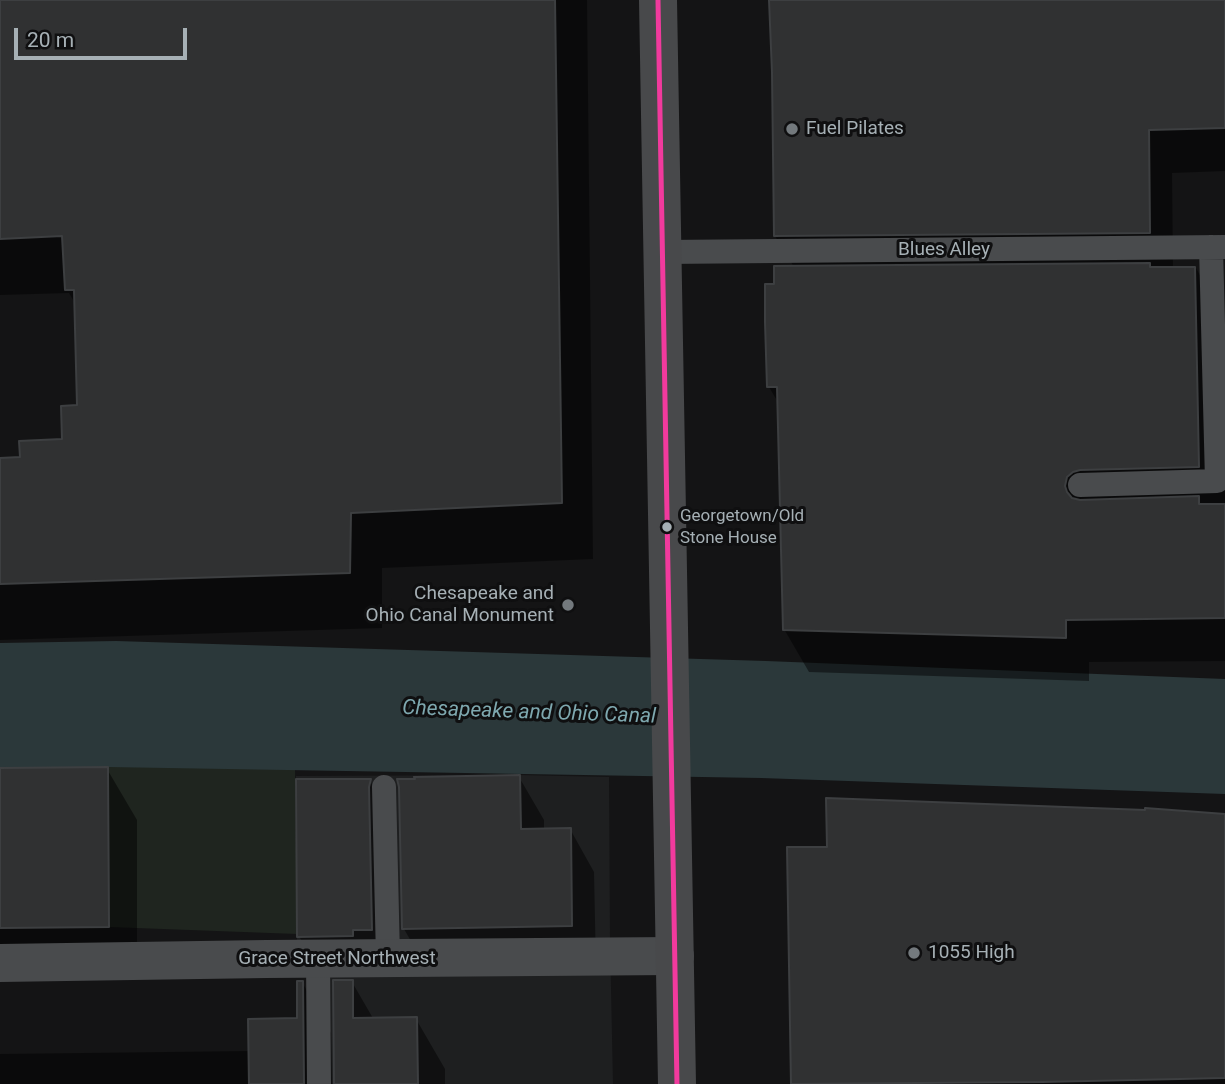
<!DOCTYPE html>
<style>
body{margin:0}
#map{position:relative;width:1225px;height:1084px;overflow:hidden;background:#141415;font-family:Roboto,sans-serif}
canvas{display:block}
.scale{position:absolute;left:14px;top:28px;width:173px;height:32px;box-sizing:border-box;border:4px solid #a6b0b5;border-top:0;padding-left:9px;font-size:21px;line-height:24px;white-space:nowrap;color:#a6b0b5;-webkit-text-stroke:5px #0f0f10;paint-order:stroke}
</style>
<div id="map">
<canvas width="1225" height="1084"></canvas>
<div class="scale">20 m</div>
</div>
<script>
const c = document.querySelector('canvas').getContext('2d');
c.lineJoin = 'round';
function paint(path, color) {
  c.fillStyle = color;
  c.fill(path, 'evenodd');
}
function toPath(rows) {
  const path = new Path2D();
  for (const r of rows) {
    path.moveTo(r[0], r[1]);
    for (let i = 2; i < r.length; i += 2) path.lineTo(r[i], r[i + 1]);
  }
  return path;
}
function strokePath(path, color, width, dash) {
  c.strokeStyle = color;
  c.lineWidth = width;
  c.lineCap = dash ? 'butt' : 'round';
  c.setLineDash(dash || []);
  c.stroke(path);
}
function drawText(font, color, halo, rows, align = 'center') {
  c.font = font + ' Roboto,sans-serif';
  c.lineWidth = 6;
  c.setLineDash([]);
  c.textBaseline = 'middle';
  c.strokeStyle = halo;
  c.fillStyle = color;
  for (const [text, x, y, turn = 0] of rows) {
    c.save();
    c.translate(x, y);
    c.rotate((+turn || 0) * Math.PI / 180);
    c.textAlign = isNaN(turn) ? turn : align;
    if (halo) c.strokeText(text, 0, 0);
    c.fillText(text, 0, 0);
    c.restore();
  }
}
const built = toPath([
 [519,775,609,777,610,939,613,1084,326,1084,325,941,297,941,296,776]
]);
const green = toPath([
 [295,765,297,934,109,927,108,767]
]);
const water = toPath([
 [116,641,766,661,1225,679,1225,794,761,778,108,767,0,768,0,643]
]);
const shadow = toPath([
 [0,0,587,0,593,559,382,568,382,628,0,640,0,460,22,458,64,441,79,406,76,305,69,293,0,295],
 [771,0,1225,0,1225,171,1172,173,1173,268,1196,268,1220,311,1225,496,1225,661,1089,662,1089,681,809,672,784,629,779,404,769,387,775,286,794,267,775,236],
 [0,769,107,769,137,820,137,978,0,979],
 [519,777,544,820,544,830,570,829,594,872,596,968,429,972,404,929],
 [370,781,388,812,389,960,316,967,299,936],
 [1225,816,1225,1084,793,1084,829,849],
 [302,982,331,1033,332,1084,0,1084,0,1054,250,1051,299,1020],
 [352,982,374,1020,416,1019,445,1069,445,1084,336,1084]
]);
const building = toPath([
 [0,0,555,0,562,503,351,513,350,573,0,584,0,458,20,457,19,441,62,439,61,406,77,405,74,290,65,290,62,236,0,239,0,0],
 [769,0,1225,0,1225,128,1149,130,1150,233,774,236,772,72,769,0],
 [1150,263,1150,267,1195,267,1199,467,1080,470,1073,472,1067,477,1065,486,1067,492,1072,498,1080,500,1199,496,1199,504,1225,504,1225,618,1066,620,1066,638,783,630,777,387,767,387,765,322,765,284,774,284,774,266,1150,263],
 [108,767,109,927,0,928,0,768,108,767],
 [520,775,521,829,571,828,572,926,402,929,399,787,397,779,415,779,414,777,520,775],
 [296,779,371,779,369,787,372,930,353,930,353,936,297,937,296,779],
 [826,798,1145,810,1145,808,1225,814,1225,1078,1042,1082,791,1084,787,847,827,847,826,798],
 [333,980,353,980,353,1018,417,1017,418,1084,334,1084,333,980],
 [297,981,303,981,304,1084,249,1084,248,1019,297,1018,297,981]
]);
const lane = toPath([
 [663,252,1225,247],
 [1080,485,1217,481,1211,247],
 [384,787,388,958],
 [318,959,319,1084]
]);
const street = toPath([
 [0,963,267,959,675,956]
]);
const secondary = toPath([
 [658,0,677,1084]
]);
const bus1 = toPath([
 [658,0,677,1084]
]);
const markers = [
 [792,129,7,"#73797d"],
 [667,527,6,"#a6b0b5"],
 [568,605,7,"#73797d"],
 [914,953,7,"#73797d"]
];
const busNames = [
 ["Georgetown/Old",680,517],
 ["Stone House",680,539]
];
const poiNames = [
 ["Fuel Pilates",806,129],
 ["Chesapeake and",554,594,"right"],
 ["Ohio Canal Monument",554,616,"right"],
 ["1055 High",928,953]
];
const streetNames = [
 ["Blues Alley",944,250],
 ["Grace Street Northwest",337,959]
];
const waterNames = [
 ["Chesapeake and Ohio Canal",529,713,2]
];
paint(built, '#1e1f20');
paint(green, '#1f251f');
paint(water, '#2b383a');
paint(shadow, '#0007');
paint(building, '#303132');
strokePath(building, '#3d3f41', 2);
strokePath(lane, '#494b4d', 24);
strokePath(street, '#494b4d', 38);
strokePath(secondary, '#48494b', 38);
strokePath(bus1, '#f13a9d', 5);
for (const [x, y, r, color] of markers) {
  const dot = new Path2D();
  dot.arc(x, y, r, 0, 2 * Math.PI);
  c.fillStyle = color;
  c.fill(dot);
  strokePath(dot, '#0f0f10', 2.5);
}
drawText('17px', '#a6b0b5', '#0f0f10', busNames, 'left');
drawText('19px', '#a6b0b5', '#0f0f10', poiNames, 'left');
drawText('19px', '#a6b0b5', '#0f0f10', streetNames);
drawText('italic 21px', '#7ea8af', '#0f0f10', waterNames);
</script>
